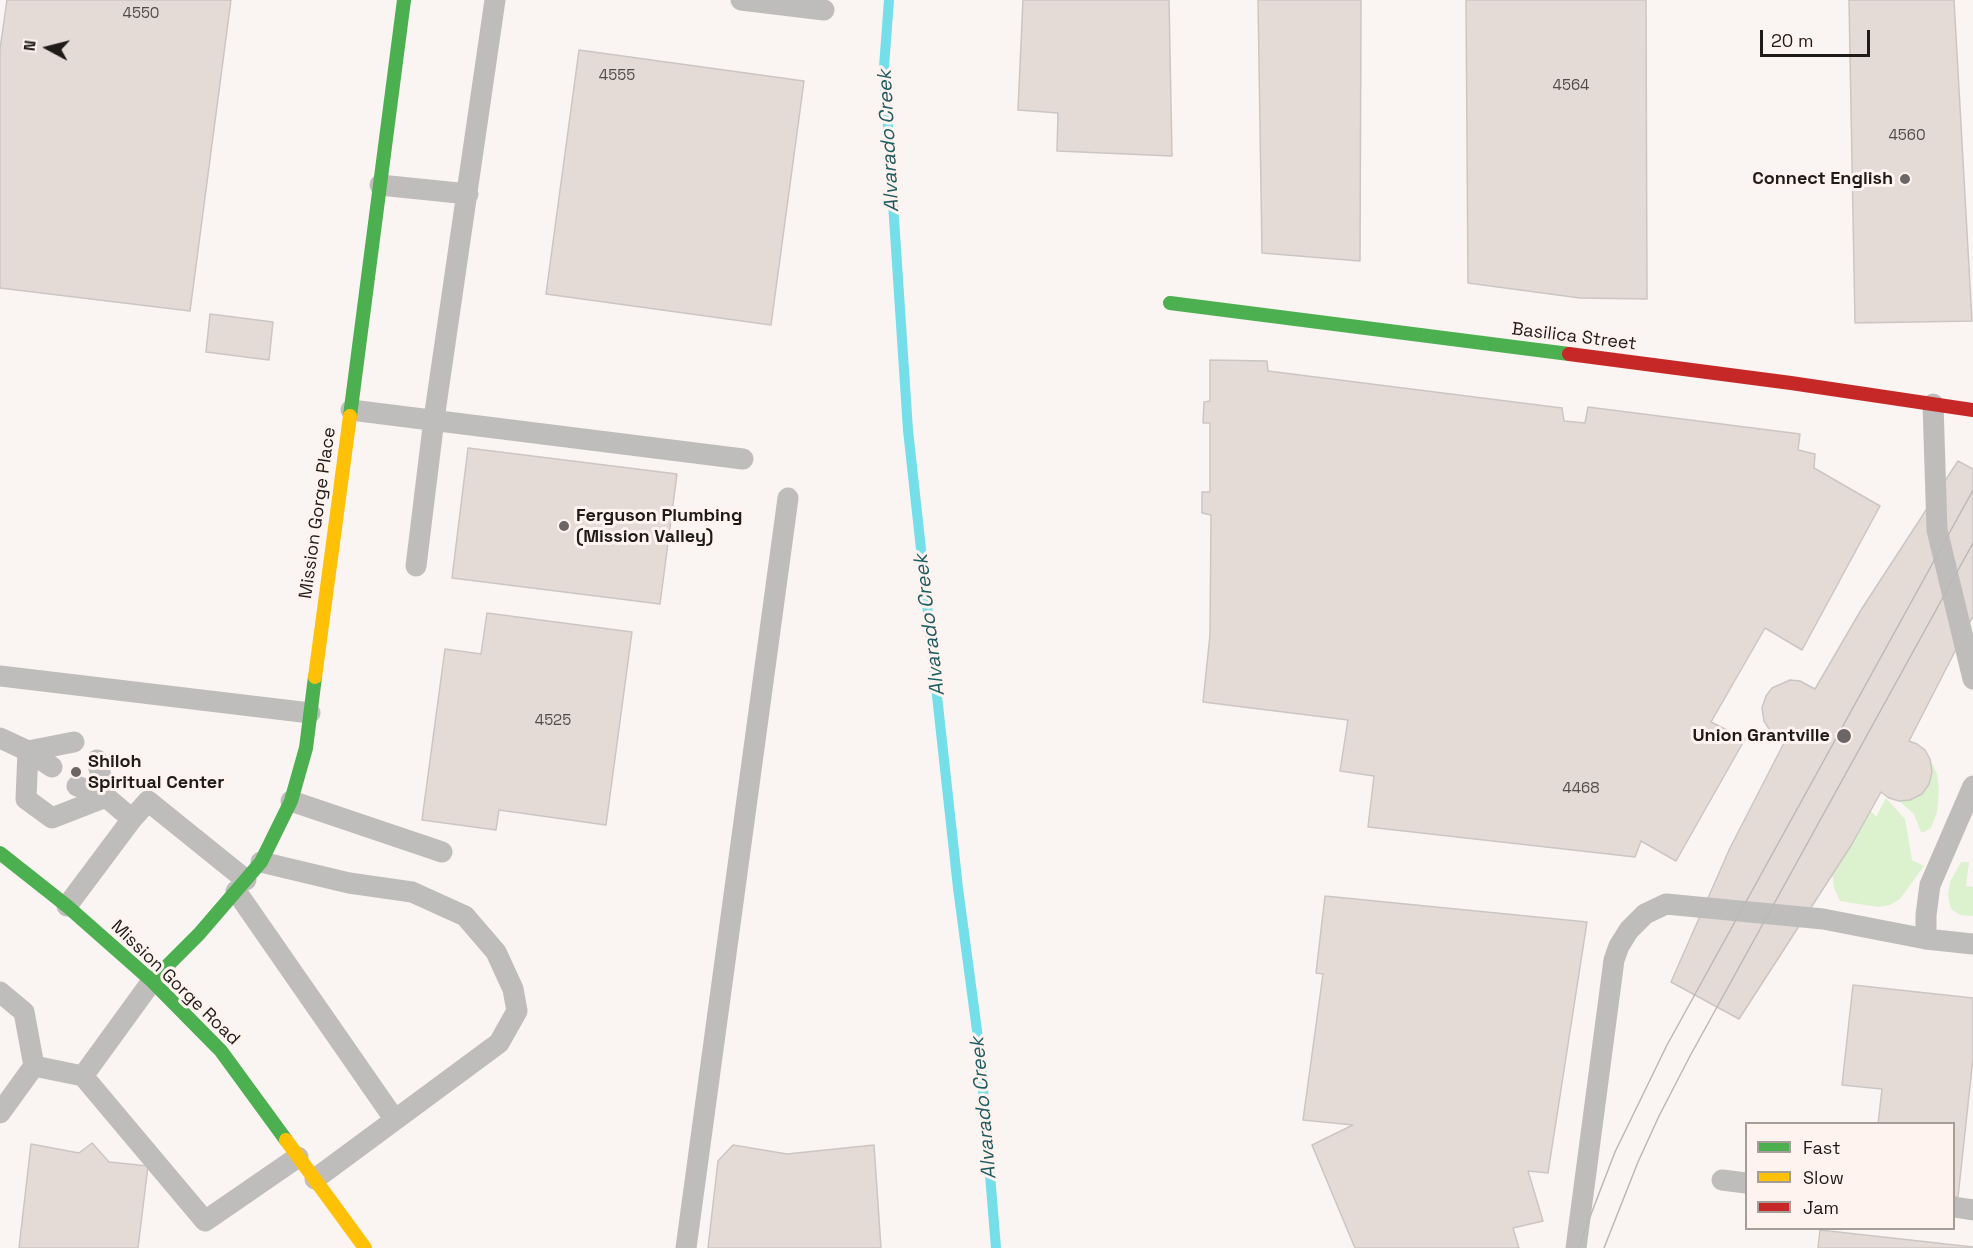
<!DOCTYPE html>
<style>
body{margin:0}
#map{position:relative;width:1973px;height:1248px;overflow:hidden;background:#faf4f2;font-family:"Space Grotesk",sans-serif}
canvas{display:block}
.legend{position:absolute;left:1745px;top:1122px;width:210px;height:108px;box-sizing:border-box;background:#fef3ee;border:2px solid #a59d98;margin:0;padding:8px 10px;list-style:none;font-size:18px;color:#1f1b18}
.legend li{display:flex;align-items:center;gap:12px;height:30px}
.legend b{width:30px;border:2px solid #a59d98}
.north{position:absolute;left:18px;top:18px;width:60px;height:60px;-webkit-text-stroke:4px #fef3ee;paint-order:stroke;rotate:277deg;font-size:16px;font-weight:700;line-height:24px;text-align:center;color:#1f1b18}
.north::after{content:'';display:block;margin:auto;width:21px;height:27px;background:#1f1b18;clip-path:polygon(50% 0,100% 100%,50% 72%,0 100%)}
.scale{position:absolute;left:1760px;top:30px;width:110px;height:27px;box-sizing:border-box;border:3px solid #1f1b18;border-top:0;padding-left:8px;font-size:18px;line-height:21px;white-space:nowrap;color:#1f1b18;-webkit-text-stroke:4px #fef3ee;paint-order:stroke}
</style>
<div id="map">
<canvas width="1973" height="1248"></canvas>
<ul class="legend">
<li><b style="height:8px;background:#4caf50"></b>Fast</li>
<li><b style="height:8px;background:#ffc107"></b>Slow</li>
<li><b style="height:8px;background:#c62828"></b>Jam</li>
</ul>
<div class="north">N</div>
<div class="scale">20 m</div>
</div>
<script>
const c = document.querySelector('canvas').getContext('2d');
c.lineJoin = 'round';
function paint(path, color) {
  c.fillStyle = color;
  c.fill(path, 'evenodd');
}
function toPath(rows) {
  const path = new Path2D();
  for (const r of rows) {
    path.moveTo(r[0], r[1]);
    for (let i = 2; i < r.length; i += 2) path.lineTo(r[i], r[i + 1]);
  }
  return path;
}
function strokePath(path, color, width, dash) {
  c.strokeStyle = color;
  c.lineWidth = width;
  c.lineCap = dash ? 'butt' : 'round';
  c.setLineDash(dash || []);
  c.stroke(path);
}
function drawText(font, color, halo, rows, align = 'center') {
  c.font = font + ' "Space Grotesk",sans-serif';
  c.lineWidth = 6;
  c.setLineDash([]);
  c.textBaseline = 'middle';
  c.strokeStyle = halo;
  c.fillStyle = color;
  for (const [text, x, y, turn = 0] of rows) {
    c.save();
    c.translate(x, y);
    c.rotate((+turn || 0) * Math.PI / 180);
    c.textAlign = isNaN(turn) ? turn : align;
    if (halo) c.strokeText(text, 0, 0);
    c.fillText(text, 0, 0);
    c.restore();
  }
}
const green = toPath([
 [1930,759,1937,774,1939,789,1937,812,1931,828,1924,832,1921,832,1914,814,1899,801,1929,784,1932,772],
 [1886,798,1905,819,1912,860,1924,866,1900,899,1890,905,1878,907,1840,901,1834,888,1832,870,1864,803,1876,817],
 [1961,862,1969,862,1966,886,1973,887,1973,916,1960,915,1951,909,1948,895,1950,882]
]);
const stream = toPath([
 [889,0,884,67,908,430,958,888,980,1053,996,1248]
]);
const building = toPath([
 [7,0,231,0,190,311,0,288,0,49,7,0],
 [1023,0,1169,0,1172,156,1057,151,1058,113,1018,110,1023,0],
 [1258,0,1361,0,1360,261,1262,253,1258,0],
 [1466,0,1646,0,1647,299,1580,298,1468,283,1466,0],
 [1849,0,1954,0,1972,321,1855,323,1849,0],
 [579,50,804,81,771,325,546,294,579,50],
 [210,314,273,322,269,360,206,352,210,314],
 [1210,360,1267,361,1268,371,1562,408,1564,421,1585,423,1588,407,1800,434,1798,450,1815,454,1814,468,1880,506,1802,650,1765,628,1711,722,1745,739,1676,861,1641,841,1635,857,1368,827,1374,776,1340,771,1348,720,1203,702,1210,635,1211,515,1202,513,1202,492,1210,492,1210,423,1203,423,1204,402,1210,401,1210,360],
 [468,448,677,474,660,604,452,578,468,448],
 [1958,461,1973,469,1973,616,1909,741,1917,744,1925,750,1930,759,1932,772,1929,784,1922,794,1910,800,1899,801,1889,798,1881,792,1852,844,1739,1019,1671,982,1730,848,1785,741,1771,732,1764,721,1762,708,1766,696,1772,688,1790,680,1800,681,1815,689,1861,610,1958,461],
 [487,613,632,632,606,825,499,810,496,830,422,820,445,649,481,654,487,613],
 [1325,896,1587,922,1548,1173,1528,1171,1543,1221,1513,1228,1519,1248,1355,1248,1312,1145,1353,1125,1303,1120,1323,974,1316,973,1325,896],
 [1853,985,1973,998,1973,1058,1958,1197,1954,1197,1954,1124,1878,1124,1882,1089,1842,1085,1853,985],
 [92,1143,109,1162,148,1166,138,1248,19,1248,31,1144,79,1153,92,1143],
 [733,1145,787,1154,874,1145,881,1248,708,1248,718,1161,733,1145],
 [1820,1230,1973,1247,1973,1248,1818,1248,1820,1230]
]);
const lane = toPath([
 [741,0,824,10],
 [380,185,468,194],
 [1933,404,1937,530,1973,679],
 [351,410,743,459],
 [416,566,434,419,495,0],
 [0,676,310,713],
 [0,738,28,751,52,767],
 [28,751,26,799,52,818,106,797],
 [28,751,74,742],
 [97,760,106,797],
 [77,786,106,797,132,819],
 [291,801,442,852],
 [261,862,349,883,412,892,465,916,496,952,513,989,517,1011,499,1043,315,1179],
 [236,891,395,1120],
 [67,906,132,819,148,801,246,880],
 [1926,939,1926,915,1930,885,1973,786],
 [0,992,24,1012,34,1066],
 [83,1076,152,981],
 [0,1113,34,1066,83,1076,205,1221,298,1157],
 [1722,1180,1746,1183],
 [1954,1207,1973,1210],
 [686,1248,788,498],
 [1576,1248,1614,960,1619,946,1629,930,1645,914,1666,904,1823,919,1926,939,1973,944]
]);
const fast = toPath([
 [1170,303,1569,354],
 [350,416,404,0],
 [0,853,67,906,152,981,221,1051,286,1140],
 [152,981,199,934,261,862,291,801,306,748,315,677]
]);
const slow = toPath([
 [315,677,350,416],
 [286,1140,365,1248]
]);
const jam = toPath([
 [1569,354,1791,383,1973,410]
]);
const tram = toPath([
 [1578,1248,1615,1152,1667,1045,1973,490],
 [1604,1248,1638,1162,1659,1116,1690,1056,1973,543]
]);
const markers = [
 [1905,179,6,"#6c6764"],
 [564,526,6,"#6c6764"],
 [1844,736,8,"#6c6764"],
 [76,772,6,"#6c6764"]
];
const numberNames = [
 ["4550",141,14],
 ["4555",617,76],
 ["4564",1571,86],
 ["4560",1907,136],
 ["4525",553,721],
 ["4468",1581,789]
];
const poiNames = [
 ["Connect English",1893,179],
 ["Ferguson Plumbing",576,516,"left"],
 ["(Mission Valley)",576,537,"left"],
 ["Union Grantville",1830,736],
 ["Shiloh",88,762,"left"],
 ["Spiritual Center",88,783,"left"]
];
const streetNames = [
 ["Basilica Street",1574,337,7],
 ["Mission Gorge Place",318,513,-82],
 ["Mission Gorge Road",175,983,44]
];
const waterNames = [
 ["Alvarado Creek",889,141,-93],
 ["Alvarado Creek",930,625,-97],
 ["Alvarado Creek",984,1108,-95]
];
paint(green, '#dcf2ce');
strokePath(stream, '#74dee9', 10);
paint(building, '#e4dbd6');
strokePath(building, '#cbc6c4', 1.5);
strokePath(lane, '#bfbdbc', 21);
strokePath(fast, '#4caf50', 14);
strokePath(slow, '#ffc107', 14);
strokePath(jam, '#c62828', 14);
strokePath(tram, '#bdb8b7', 1.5);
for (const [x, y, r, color] of markers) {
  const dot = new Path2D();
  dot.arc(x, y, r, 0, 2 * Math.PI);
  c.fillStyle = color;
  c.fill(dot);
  strokePath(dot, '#fef3ee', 2);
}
drawText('15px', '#524d4a', null, numberNames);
drawText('bold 18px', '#1f1b18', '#fef3ee', poiNames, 'right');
drawText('18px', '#1f1b18', '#fef3ee', streetNames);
drawText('italic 20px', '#1f5c62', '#fef3ee', waterNames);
</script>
